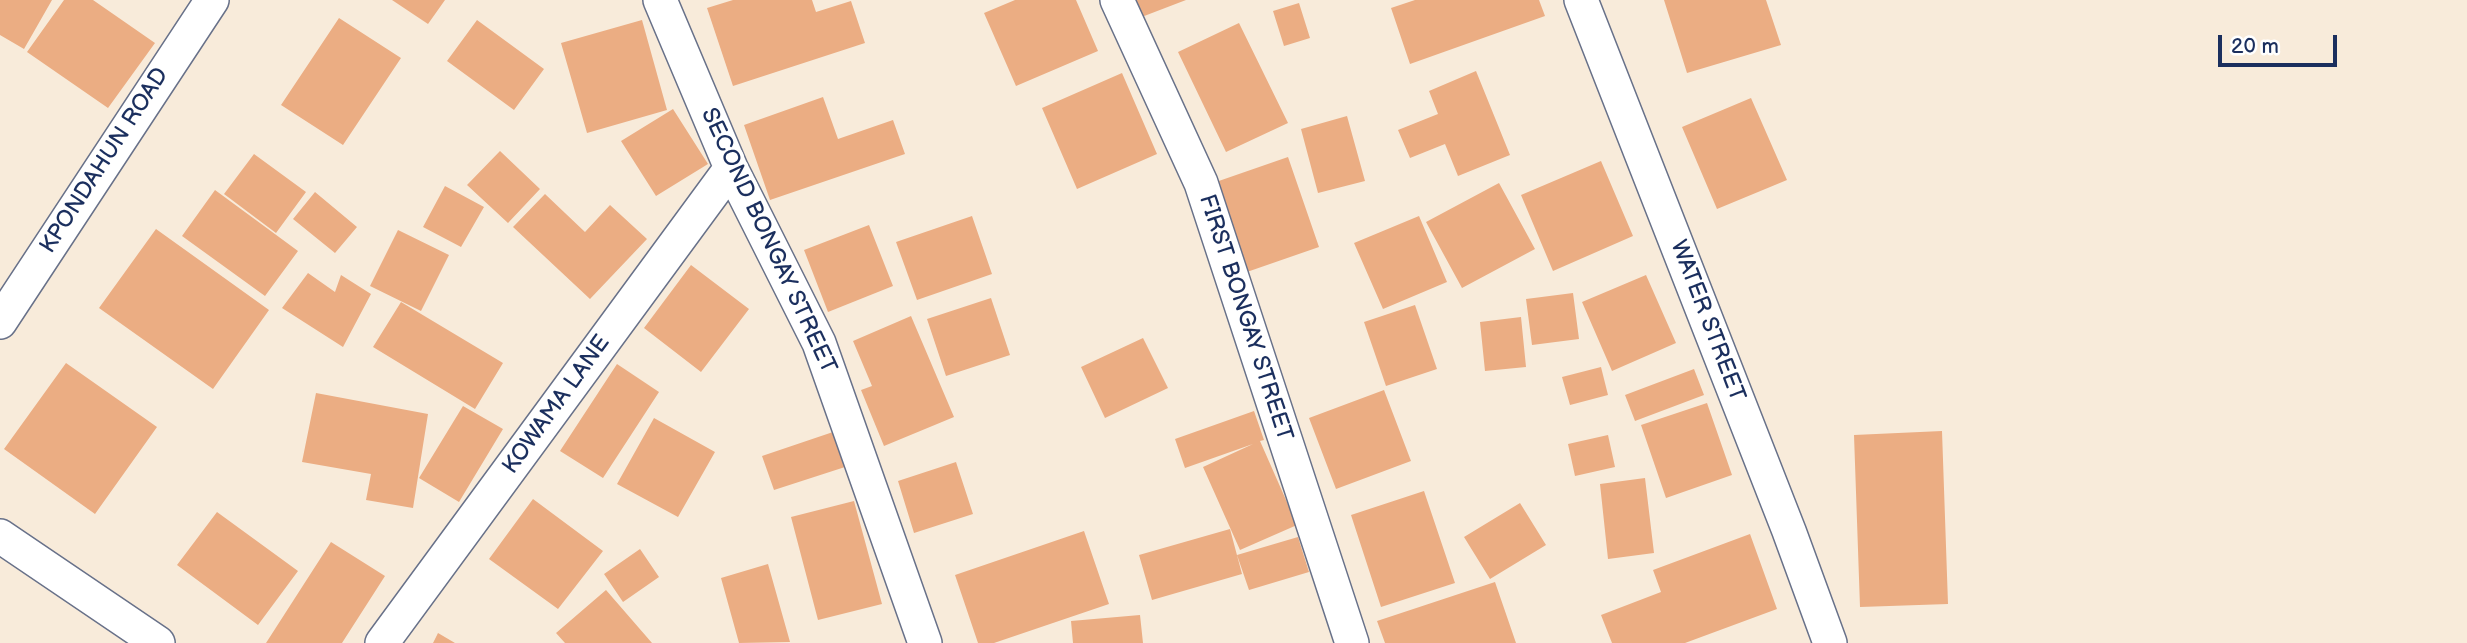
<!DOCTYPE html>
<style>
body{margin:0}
#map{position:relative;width:2467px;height:643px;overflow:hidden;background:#f8ebda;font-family:"Balsamiq Sans",sans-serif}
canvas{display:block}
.scale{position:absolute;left:2218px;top:35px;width:119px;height:32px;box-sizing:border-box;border:4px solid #1b2f5e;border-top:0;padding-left:9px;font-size:21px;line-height:24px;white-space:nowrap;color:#1b2f5e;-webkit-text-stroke:5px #fff;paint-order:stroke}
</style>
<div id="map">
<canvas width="2467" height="643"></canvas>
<div class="scale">20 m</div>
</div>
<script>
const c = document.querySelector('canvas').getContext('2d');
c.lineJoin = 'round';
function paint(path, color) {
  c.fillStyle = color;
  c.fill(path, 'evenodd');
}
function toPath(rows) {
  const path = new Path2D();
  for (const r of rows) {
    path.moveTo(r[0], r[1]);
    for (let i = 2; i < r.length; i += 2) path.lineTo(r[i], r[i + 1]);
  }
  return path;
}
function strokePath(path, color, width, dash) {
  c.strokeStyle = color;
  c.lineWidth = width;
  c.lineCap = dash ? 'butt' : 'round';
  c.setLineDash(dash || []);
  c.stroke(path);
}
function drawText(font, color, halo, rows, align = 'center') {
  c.font = font + ' "Balsamiq Sans",sans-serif';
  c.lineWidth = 7;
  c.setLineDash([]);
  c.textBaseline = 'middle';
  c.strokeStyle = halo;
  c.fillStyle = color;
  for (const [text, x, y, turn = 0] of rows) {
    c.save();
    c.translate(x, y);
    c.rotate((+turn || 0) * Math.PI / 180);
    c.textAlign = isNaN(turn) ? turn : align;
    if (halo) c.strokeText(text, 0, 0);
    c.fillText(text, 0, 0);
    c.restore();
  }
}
const building = toPath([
 [0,0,52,0,24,49,0,35],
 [64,0,93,0,155,43,108,108,27,52],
 [392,0,445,0,428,24],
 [733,0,812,0,816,12,851,1,865,43,733,86,707,8],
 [1015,0,1076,0,1098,51,1016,86,984,13],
 [1133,0,1186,0,1139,18],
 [1415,0,1539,0,1545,16,1410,64,1391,8],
 [1664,0,1766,0,1781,45,1687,73],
 [1299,3,1310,38,1284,46,1273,11],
 [339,18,401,58,343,145,281,105],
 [477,20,544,69,514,110,447,61],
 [642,20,667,110,587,133,561,43],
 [1239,23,1288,123,1226,152,1178,52],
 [1476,71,1510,155,1458,176,1445,144,1410,158,1398,130,1438,114,1429,91],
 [1122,73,1157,154,1077,189,1042,108],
 [823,97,838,139,893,120,905,154,770,200,744,125],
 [1751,98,1787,180,1717,209,1682,127],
 [673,109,708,164,656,196,621,141],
 [1347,116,1365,181,1318,193,1301,129],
 [500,151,540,189,508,223,467,185],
 [254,154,306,192,276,233,224,194],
 [1288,157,1319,247,1244,273,1213,183],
 [1601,161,1633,236,1553,271,1521,195],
 [1499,183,1535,249,1462,288,1426,222],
 [445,186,484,207,461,247,423,227],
 [215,190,298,251,265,296,182,236],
 [315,192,357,227,335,253,293,219],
 [545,194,585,232,610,205,647,239,590,299,513,227],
 [972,216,992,274,917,300,896,242],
 [1419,216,1447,282,1383,309,1354,243],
 [869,225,893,286,828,312,804,250],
 [156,229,269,310,213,389,99,308],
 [398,230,449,255,421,311,370,286],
 [691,265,749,309,701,372,644,328],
 [308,273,335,292,341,275,371,294,343,347,282,308],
 [1646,275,1676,343,1612,371,1582,302],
 [1573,293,1579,339,1532,345,1526,299],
 [991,298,1010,355,946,376,927,319],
 [401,302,503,363,475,409,373,347],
 [1415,305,1437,369,1386,386,1364,322],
 [911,316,954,417,884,446,861,390,872,386,853,341],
 [1521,317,1526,367,1485,371,1480,322],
 [1143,338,1168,388,1105,418,1081,367],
 [66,363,157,427,95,514,4,449],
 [617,364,659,392,603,478,560,451],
 [1601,367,1608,395,1570,405,1562,377],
 [1694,369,1704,395,1635,421,1625,395],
 [1384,390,1411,461,1336,489,1309,418],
 [316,393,428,414,413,508,366,500,371,474,302,462],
 [1707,403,1732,475,1666,498,1641,425],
 [463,406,503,429,459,502,419,478],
 [1254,411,1264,440,1260,441,1297,525,1240,550,1203,467,1253,444,1185,468,1175,439],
 [654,418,715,452,678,517,617,484],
 [1942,431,1948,604,1860,607,1854,435],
 [833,432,845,467,774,490,762,456],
 [1608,435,1615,467,1575,476,1568,444],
 [956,462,973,514,914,533,898,481],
 [1645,478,1654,553,1608,559,1600,484],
 [1424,491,1455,583,1381,607,1351,515],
 [533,499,603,551,558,609,489,559],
 [854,501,882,604,818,620,791,517],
 [1520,503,1546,545,1490,579,1464,537],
 [217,512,298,571,258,625,177,565],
 [1230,529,1242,574,1152,600,1139,555],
 [1084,531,1109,604,994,643,978,643,955,575],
 [1750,534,1777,609,1685,643,1612,643,1601,615,1661,592,1653,570],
 [1298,537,1309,572,1249,590,1237,555],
 [331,542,385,576,342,643,266,643],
 [640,549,659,577,623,602,604,574],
 [768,564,790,642,739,643,721,578],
 [1495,582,1516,643,1385,643,1377,621],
 [606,590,652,643,565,643,556,633],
 [1140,615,1143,643,1073,643,1071,621],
 [438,633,455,643,433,643]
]);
const street = toPath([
 [660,0,731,168,819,343,925,643],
 [1117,0,1201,183,1352,643],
 [1581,0,1789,531,1830,643],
 [0,322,212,0],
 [0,536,158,643],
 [382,643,731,168]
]);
const streetNames = [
 ["KPONDAHUN ROAD",105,161,-57],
 ["SECOND BONGAY STREET",768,241,65],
 ["FIRST BONGAY STREET",1245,318,72],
 ["WATER STREET",1707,321,69],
 ["KOWAMA LANE",557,405,-54]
];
paint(building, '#ebad83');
strokePath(street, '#687189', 36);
strokePath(street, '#fff', 33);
drawText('23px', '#1b2f5e', '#fff', streetNames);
</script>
